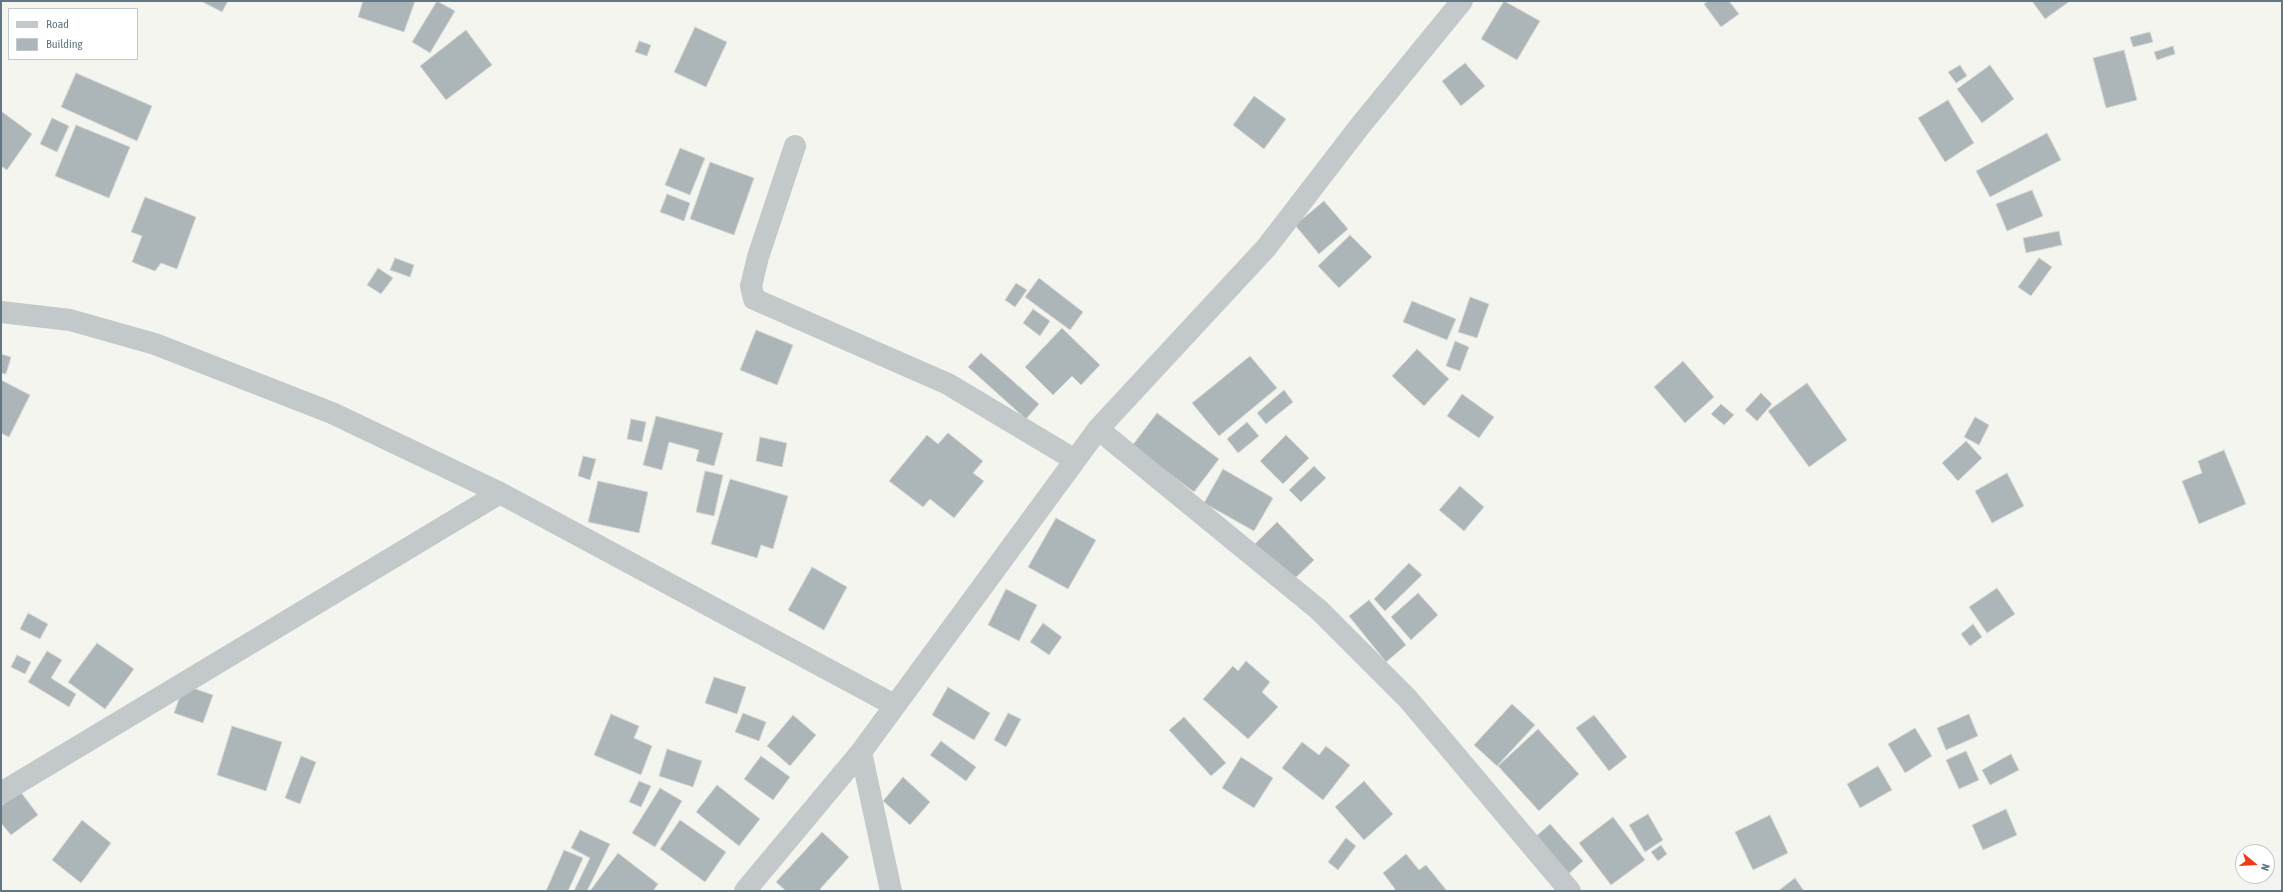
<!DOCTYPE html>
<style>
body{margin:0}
#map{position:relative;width:2283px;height:892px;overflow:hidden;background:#f5f5f0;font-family:"Asap Condensed",sans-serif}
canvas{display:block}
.frame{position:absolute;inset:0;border:2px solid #617784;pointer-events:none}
.legend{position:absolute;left:8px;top:8px;width:130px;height:52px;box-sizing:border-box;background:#fff;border:1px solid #c0c9ce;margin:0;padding:5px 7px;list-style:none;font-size:12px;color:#617784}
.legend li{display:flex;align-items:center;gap:8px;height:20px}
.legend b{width:20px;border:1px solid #c0c9ce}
.north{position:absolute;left:2235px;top:844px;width:40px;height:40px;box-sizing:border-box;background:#fff;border:1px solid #c0c9ce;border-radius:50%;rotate:108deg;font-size:11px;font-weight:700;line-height:16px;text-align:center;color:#617784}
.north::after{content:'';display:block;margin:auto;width:14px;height:18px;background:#f13914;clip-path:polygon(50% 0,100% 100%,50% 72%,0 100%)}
</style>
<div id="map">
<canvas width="2283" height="892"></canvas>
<div class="frame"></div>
<ul class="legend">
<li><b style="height:5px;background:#c3c8ca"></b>Road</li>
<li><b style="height:11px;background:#acb6b9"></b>Building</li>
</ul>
<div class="north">N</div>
</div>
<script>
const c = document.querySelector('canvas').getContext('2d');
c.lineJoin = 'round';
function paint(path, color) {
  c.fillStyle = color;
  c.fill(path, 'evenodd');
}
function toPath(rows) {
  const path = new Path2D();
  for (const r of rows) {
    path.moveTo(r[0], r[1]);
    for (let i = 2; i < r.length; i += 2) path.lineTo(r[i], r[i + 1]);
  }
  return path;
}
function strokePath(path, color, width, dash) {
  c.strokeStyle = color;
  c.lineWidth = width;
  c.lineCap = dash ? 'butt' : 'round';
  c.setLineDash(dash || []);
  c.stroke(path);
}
const building = toPath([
 [201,1,228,1,222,12,201,1],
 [363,1,415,1,404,32,358,17,363,1],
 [437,1,455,11,430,53,412,42,437,1],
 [1504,1,1540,21,1517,60,1481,39,1504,1],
 [1708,1,1729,1,1739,14,1721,27,1704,4,1708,1],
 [2032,1,2070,1,2045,19,2032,1],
 [695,27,727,42,706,87,674,72,695,27],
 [466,30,492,65,446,100,420,66,466,30],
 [2150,32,2153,42,2133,47,2130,37,2150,32],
 [639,41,651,45,647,56,635,52,639,41],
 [2173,46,2175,54,2157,60,2154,52,2173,46],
 [2124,50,2137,100,2106,108,2093,58,2124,50],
 [1465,63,1485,86,1461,106,1442,81,1465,63],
 [1960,65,1967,76,1956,83,1948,72,1960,65],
 [1990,65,2014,99,1982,123,1957,89,1990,65],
 [76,73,152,106,137,141,61,107,76,73],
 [1254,96,1286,119,1264,149,1233,125,1254,96],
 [1948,100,1974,143,1945,162,1918,118,1948,100],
 [1,111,32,134,7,170,1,166,1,111],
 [52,118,69,126,57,152,40,144,52,118],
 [76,125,130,147,109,198,55,176,76,125],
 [2047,133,2061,160,1990,197,1976,171,2047,133],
 [680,148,705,158,690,195,665,185,680,148],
 [710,162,754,178,734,235,690,219,710,162],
 [2032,190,2043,216,2007,231,1996,204,2032,190],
 [667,194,690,203,684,221,660,212,667,194],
 [145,197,196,217,177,269,161,263,155,271,132,262,142,236,131,232,145,197],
 [1324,201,1348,229,1319,254,1295,225,1324,201],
 [2059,231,2062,245,2026,253,2023,238,2059,231],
 [1350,235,1372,257,1339,288,1318,266,1350,235],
 [395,258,414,265,410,277,390,270,395,258],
 [2039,258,2052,267,2031,296,2018,287,2039,258],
 [378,268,393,278,381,294,367,285,378,268],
 [1039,278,1083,312,1070,330,1025,297,1039,278],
 [1016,283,1027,290,1015,307,1005,300,1016,283],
 [1470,297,1489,304,1477,338,1458,332,1470,297],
 [1412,301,1456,319,1447,340,1403,322,1412,301],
 [1033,309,1050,321,1040,336,1023,323,1033,309],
 [1062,328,1100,365,1081,385,1072,376,1053,395,1025,367,1062,328],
 [756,330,793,345,777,385,740,370,756,330],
 [1455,341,1469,347,1460,371,1446,366,1455,341],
 [1417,349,1449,379,1424,406,1392,376,1417,349],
 [981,353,1039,404,1026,419,968,367,981,353],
 [1,354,11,357,6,374,1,373,1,354],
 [1250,356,1277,388,1219,436,1192,403,1250,356],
 [1683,361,1714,397,1685,423,1654,387,1683,361],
 [1,380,30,395,9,437,1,433,1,380],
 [1807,383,1847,440,1809,467,1768,411,1807,383],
 [1284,390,1293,402,1266,424,1257,413,1284,390],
 [1761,393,1772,404,1757,421,1745,410,1761,393],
 [1462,394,1494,417,1479,438,1447,416,1462,394],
 [1721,404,1734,415,1724,425,1711,414,1721,404],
 [1157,413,1219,459,1194,492,1132,446,1157,413],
 [656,416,723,433,714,466,696,461,699,450,669,442,662,470,643,465,656,416],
 [1975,417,1989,425,1979,445,1964,437,1975,417],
 [631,419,646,422,642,442,627,439,631,419],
 [1247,422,1259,436,1238,453,1227,439,1247,422],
 [948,433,983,461,973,473,984,481,954,518,930,499,923,507,889,481,927,435,938,444,948,433],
 [1286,435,1309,458,1283,484,1260,461,1286,435],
 [760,437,787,443,782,467,756,461,760,437],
 [1966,441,1982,458,1958,481,1942,463,1966,441],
 [2224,450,2246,504,2199,524,2182,481,2202,473,2198,461,2224,450],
 [583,456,596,459,590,480,578,476,583,456],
 [1314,466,1326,478,1301,502,1289,490,1314,466],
 [1223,469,1273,498,1254,531,1204,503,1223,469],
 [705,471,723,475,714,516,696,512,705,471],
 [2007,473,2024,506,1992,523,1975,491,2007,473],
 [730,479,788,496,773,549,761,545,757,558,711,544,730,479],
 [598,481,648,492,639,533,588,522,598,481],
 [1460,486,1484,507,1464,531,1439,510,1460,486],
 [1056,518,1096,540,1068,589,1028,567,1056,518],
 [1277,522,1314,560,1289,584,1252,547,1277,522],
 [1409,563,1422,575,1385,611,1374,599,1409,563],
 [812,567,847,587,824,630,788,610,812,567],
 [1997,588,2015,614,1987,633,1969,607,1997,588],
 [1006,589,1037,605,1019,641,988,625,1006,589],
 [1418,593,1438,615,1411,640,1391,617,1418,593],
 [1369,600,1406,645,1386,662,1349,616,1369,600],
 [28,613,48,624,40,639,20,629,28,613],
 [1043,623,1062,637,1049,655,1030,642,1043,623],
 [1973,624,1982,637,1970,646,1961,634,1973,624],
 [97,643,134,669,105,709,68,682,97,643],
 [47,651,62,660,51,678,76,694,69,707,28,682,47,651],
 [17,655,31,662,25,674,11,667,17,655],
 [1246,661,1270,682,1262,692,1278,707,1248,739,1203,699,1233,666,1238,671,1246,661],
 [714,677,746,687,737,714,705,703,714,677],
 [184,685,213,695,203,723,174,713,184,685],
 [948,687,990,713,974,740,932,715,948,687],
 [1512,704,1535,725,1497,766,1474,745,1512,704],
 [743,713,766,722,759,741,735,732,743,713],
 [1008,713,1021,719,1006,747,994,740,1008,713],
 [611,714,639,726,634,738,652,746,641,775,594,755,611,714],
 [1969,714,1978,736,1946,750,1937,728,1969,714],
 [793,715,816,735,790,766,767,746,793,715],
 [1594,715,1627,757,1609,771,1576,728,1594,715],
 [1184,717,1226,763,1211,776,1169,730,1184,717],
 [232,726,282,742,266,791,217,775,232,726],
 [1915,728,1932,756,1905,773,1888,744,1915,728],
 [1538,729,1579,774,1539,811,1498,766,1538,729],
 [941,741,976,767,966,781,930,755,941,741],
 [1302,742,1319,755,1326,746,1350,765,1323,800,1282,768,1302,742],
 [667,749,702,761,693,787,659,776,667,749],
 [1966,751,1979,780,1959,789,1946,760,1966,751],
 [2011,754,2019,770,1990,785,1982,770,2011,754],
 [301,756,316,762,300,804,285,798,301,756],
 [761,756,790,777,773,800,744,779,761,756],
 [1241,757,1273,778,1254,808,1222,788,1241,757],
 [1878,766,1892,790,1860,808,1847,784,1878,766],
 [903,777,930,802,910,825,883,801,903,777],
 [639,781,651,786,641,807,629,802,639,781],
 [1364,781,1393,814,1364,840,1335,807,1364,781],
 [717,785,760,819,739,846,696,812,717,785],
 [660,788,682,801,655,847,632,833,660,788],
 [20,791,38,815,11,835,1,823,1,806,20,791],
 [2006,809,2017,835,1983,850,1972,825,2006,809],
 [1648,814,1663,840,1645,852,1629,825,1648,814],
 [1770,815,1788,853,1753,870,1735,832,1770,815],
 [1613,817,1645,860,1611,885,1579,843,1613,817],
 [82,820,111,843,81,883,52,860,82,820],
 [680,820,726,852,705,882,660,849,680,820],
 [1550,824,1583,861,1565,877,1532,840,1550,824],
 [580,830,610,844,587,891,574,891,590,858,571,848,580,830],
 [822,832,849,857,820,889,822,891,786,891,776,882,822,832],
 [1346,838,1356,846,1338,870,1328,862,1346,838],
 [1661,845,1667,854,1658,861,1651,852,1661,845],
 [564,850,583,858,568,891,546,891,564,850],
 [618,853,658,884,653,891,590,891,618,853],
 [1406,854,1419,870,1426,865,1447,891,1393,891,1395,889,1383,873,1406,854],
 [1795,878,1804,891,1778,891,1795,878]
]);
const street = toPath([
 [795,146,758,257,751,286,754,299,948,384,1075,460],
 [1,312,70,320,155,344,332,413,500,493,894,705],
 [1098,429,1319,610,1408,699,1570,891],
 [861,752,891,891],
 [1,793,500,493],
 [745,891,861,752,1098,429,1266,248,1360,126,1462,1]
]);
paint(building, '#acb6b9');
strokePath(building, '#d6d6d3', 1);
strokePath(street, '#c3c8ca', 22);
</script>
